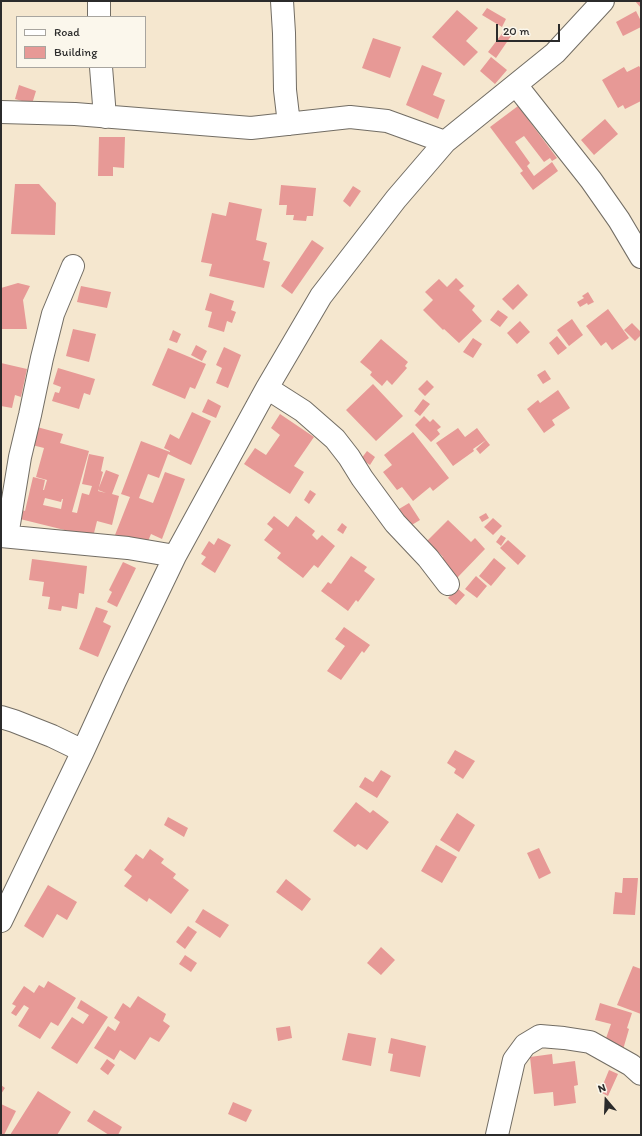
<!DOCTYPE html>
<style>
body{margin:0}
#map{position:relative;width:642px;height:1136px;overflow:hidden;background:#f5e7cf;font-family:Itim,sans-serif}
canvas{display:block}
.frame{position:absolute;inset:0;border:2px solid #2b2b2b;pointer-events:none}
.legend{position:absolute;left:16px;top:16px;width:130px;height:52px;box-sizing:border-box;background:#fbf7ec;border:1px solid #a8a59f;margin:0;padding:5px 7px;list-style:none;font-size:12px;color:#2b2b2b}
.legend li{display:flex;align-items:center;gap:8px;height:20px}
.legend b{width:20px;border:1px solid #a8a59f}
.north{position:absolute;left:586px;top:1080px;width:40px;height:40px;-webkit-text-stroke:3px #fbf7ec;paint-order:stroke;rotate:341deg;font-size:11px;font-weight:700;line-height:16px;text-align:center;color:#2b2b2b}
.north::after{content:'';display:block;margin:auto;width:14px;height:18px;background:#2b2b2b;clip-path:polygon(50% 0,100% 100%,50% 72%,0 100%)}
.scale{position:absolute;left:496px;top:24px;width:64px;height:18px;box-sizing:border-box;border:2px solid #2b2b2b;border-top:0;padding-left:5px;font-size:12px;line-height:14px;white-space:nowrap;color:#2b2b2b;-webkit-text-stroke:3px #fbf7ec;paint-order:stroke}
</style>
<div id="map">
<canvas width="642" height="1136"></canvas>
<div class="frame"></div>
<ul class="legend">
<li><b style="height:5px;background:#fff"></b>Road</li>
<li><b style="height:11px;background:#e79996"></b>Building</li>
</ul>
<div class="north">N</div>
<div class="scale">20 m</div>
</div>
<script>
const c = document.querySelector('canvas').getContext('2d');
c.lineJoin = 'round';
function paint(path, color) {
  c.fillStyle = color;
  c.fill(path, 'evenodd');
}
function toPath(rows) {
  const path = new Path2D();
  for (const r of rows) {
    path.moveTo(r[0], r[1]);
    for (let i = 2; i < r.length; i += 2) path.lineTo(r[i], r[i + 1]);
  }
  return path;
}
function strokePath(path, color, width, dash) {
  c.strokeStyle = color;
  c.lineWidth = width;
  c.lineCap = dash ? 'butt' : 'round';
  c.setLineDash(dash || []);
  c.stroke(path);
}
const building = toPath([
 [635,1,641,1,641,8],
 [487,8,506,19,502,27,482,15],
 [457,10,478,28,466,41,478,52,464,66,432,37],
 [636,11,641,21,641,27,623,36,616,22],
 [504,31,511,36,496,58,488,52],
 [373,38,401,47,390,78,362,68],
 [491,57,507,70,495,84,480,71],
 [422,65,442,73,433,95,445,100,438,119,406,105],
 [639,66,641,69,641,101,625,109,623,105,618,108,602,80,624,67,627,72],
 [19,85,36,91,32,104,15,99],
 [518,106,557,158,552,161,550,158,544,162,524,136,515,142,530,163,527,166,534,176,552,162,558,171,533,190,520,173,523,171,490,127],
 [605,119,618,134,594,155,581,140],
 [99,137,125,137,124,168,113,167,113,176,98,176],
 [15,184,39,184,56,203,55,235,11,234],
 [281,185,316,188,313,216,307,216,306,221,293,220,294,215,286,215,287,205,279,205],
 [353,186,361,191,350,207,343,201],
 [229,202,262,209,256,240,267,243,263,260,270,262,264,288,209,276,212,264,201,262,212,213,226,216],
 [312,240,324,248,292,294,281,286],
 [456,278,464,286,459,290,475,306,472,310,482,321,459,343,444,329,443,330,423,310,433,300,425,292,439,279,447,287],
 [18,283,30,286,23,300,27,329,1,329,1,288],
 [518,284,528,295,513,310,502,299],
 [81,286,111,292,107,308,77,302],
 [588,292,594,302,588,305,587,303,580,307,577,302,584,298,582,296],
 [210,293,234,301,231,310,236,312,232,323,227,321,224,332,208,327,212,312,205,310],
 [608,309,629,338,612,350,606,342,601,346,586,326],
 [498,310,508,317,500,327,490,320],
 [572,319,583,335,569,346,557,330],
 [520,321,530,332,517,344,507,333],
 [632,323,641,332,641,335,635,341,624,330],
 [73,329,96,334,89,362,66,356],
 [173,330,181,334,177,343,169,340],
 [557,336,567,348,558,355,549,343],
 [473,338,482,344,473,358,463,352],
 [381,339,408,362,405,366,407,368,392,385,387,380,382,386,370,375,372,372,360,362],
 [196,345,207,351,202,361,191,355],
 [224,347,241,355,228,388,216,383,222,368,216,365],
 [168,348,206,364,195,389,190,387,185,399,152,385],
 [1,363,27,369,21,397,15,395,12,408,1,406],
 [58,368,95,379,90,395,84,393,79,409,52,401,55,392,59,393,61,387,53,384],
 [545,370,551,379,543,384,537,375],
 [427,380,434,387,425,396,418,389],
 [373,384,403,416,376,441,346,410],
 [558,390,570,408,552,420,555,425,544,433,527,409,538,400,540,403],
 [208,399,221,406,216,418,202,412],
 [423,399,430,404,420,416,414,411],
 [192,412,211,421,191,465,168,454,159,478,148,474,139,498,153,503,165,472,185,479,162,539,151,534,146,546,115,535,130,497,121,494,141,441,170,452,170,451,164,448,170,434,179,439],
 [280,414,314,437,294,466,304,472,290,494,244,464,255,448,266,455,280,435,271,428],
 [424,416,430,422,433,419,441,427,437,430,440,434,431,442,415,425],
 [37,427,63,434,60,443,89,451,72,512,77,513,82,493,89,495,92,486,82,484,89,454,104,457,101,471,103,472,98,491,106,493,98,490,106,470,119,475,112,494,119,496,112,525,97,521,93,537,20,519,22,510,25,511,33,477,45,480,43,490,44,490,47,480,36,477,44,448,32,445],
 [45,498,61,502,62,499,63,499,61,509,43,505],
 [458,428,465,437,477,428,486,440,473,449,474,451,453,466,436,443],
 [413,432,449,478,433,491,430,487,413,501,402,487,397,490,383,472,392,465,384,455],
 [486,440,490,445,480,454,476,449],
 [367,451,375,457,370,465,361,459],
 [310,490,316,494,309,504,304,500],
 [409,503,420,520,410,526,399,509],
 [486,513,489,518,482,522,479,517],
 [274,516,288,527,296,516,315,531,312,535,317,540,322,535,335,546,318,568,314,565,303,578,277,558,281,553,264,540,273,529,267,524],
 [493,518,502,526,493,535,484,527],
 [448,520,471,542,475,538,485,549,457,578,439,561,443,557,427,541],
 [342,523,347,527,343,534,337,530],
 [501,535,506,538,501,546,496,542],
 [218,538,231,545,215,573,201,564,206,557,201,554,209,541,214,545],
 [508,540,526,556,518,565,500,548],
 [351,556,367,567,364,571,375,579,358,602,356,600,348,611,321,591,328,582,331,584],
 [494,558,506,568,491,586,479,576],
 [32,559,87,566,84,594,79,593,77,609,62,606,61,611,48,609,50,597,42,596,44,582,29,580],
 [123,562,136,568,117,607,107,602,112,592,109,590],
 [476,576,487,586,477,598,465,589],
 [457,588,465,595,456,605,448,598],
 [96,607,108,611,103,622,111,626,98,657,79,649],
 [344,627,370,645,364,653,362,651,341,680,327,671,345,646,335,639],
 [455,750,475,761,463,779,454,773,456,769,447,763],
 [381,770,391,776,377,798,359,787,365,777,373,782],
 [356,802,370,813,373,810,389,822,367,850,358,844,355,847,333,831],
 [457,813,475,825,459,852,440,840],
 [168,817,188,828,184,837,164,825],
 [436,845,457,857,442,883,421,871],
 [539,848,551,873,539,879,527,853],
 [150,849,164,859,161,863,176,874,173,878,189,890,171,914,149,898,147,902,124,886,132,876,124,870,136,854,143,859],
 [623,878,638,878,635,915,613,914,615,892,622,893],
 [286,879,311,899,302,911,276,892],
 [48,885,77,902,67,920,57,914,43,938,24,926],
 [203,909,229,925,220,938,195,922],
 [188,926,197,932,185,949,176,942],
 [381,947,395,960,381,975,367,963],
 [185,955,197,963,191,972,179,964],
 [633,966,641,969,641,1014,617,1005],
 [48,981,76,998,58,1026,51,1022,40,1039,18,1026,29,1008,24,1005,16,1016,11,1013,16,1006,12,1004,24,986,34,993,39,985,44,988],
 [138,996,166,1014,163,1021,170,1026,159,1042,150,1037,135,1060,120,1050,114,1060,94,1048,108,1026,115,1031,120,1022,114,1018,123,1003,130,1008],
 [81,1000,108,1017,77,1064,51,1048,72,1017,83,1024,89,1015,77,1008],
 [600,1003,632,1013,627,1028,629,1029,622,1053,603,1047,611,1024,595,1020],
 [290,1026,292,1038,278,1041,276,1028],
 [348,1033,376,1038,371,1066,342,1060],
 [391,1038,426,1046,420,1077,390,1071,393,1054,388,1053],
 [552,1054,553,1064,575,1061,578,1085,574,1086,576,1103,554,1106,553,1092,534,1094,530,1057],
 [107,1059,115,1065,108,1075,100,1069],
 [609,1070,618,1074,608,1096,600,1092],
 [1,1085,5,1088,1,1094],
 [38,1091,71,1112,57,1135,10,1135],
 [233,1102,252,1110,246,1122,228,1114],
 [1,1104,16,1111,4,1135,1,1134],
 [94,1110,122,1127,118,1135,109,1135,87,1121]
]);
const minor = toPath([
 [99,1,99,17],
 [282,1,284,33,285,90,289,124],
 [101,67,105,117],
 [516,85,591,180,619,220,641,257],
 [1,112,75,114,251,128,350,117,387,121,445,142],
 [267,388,303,411,335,439,349,457,362,478,395,523,428,558,448,584],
 [1,536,128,548,175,556],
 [7,536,20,457,30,415,42,358,53,314,73,266],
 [1,717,14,721,52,736,83,751],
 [1,921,83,751,115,681,175,556,267,388,321,296,396,199,445,142,555,53,603,1],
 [497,1135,514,1060,525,1045,540,1036,564,1038,590,1042,631,1065,641,1074]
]);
paint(building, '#e79996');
strokePath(minor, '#726d64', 24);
strokePath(minor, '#fff', 22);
</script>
